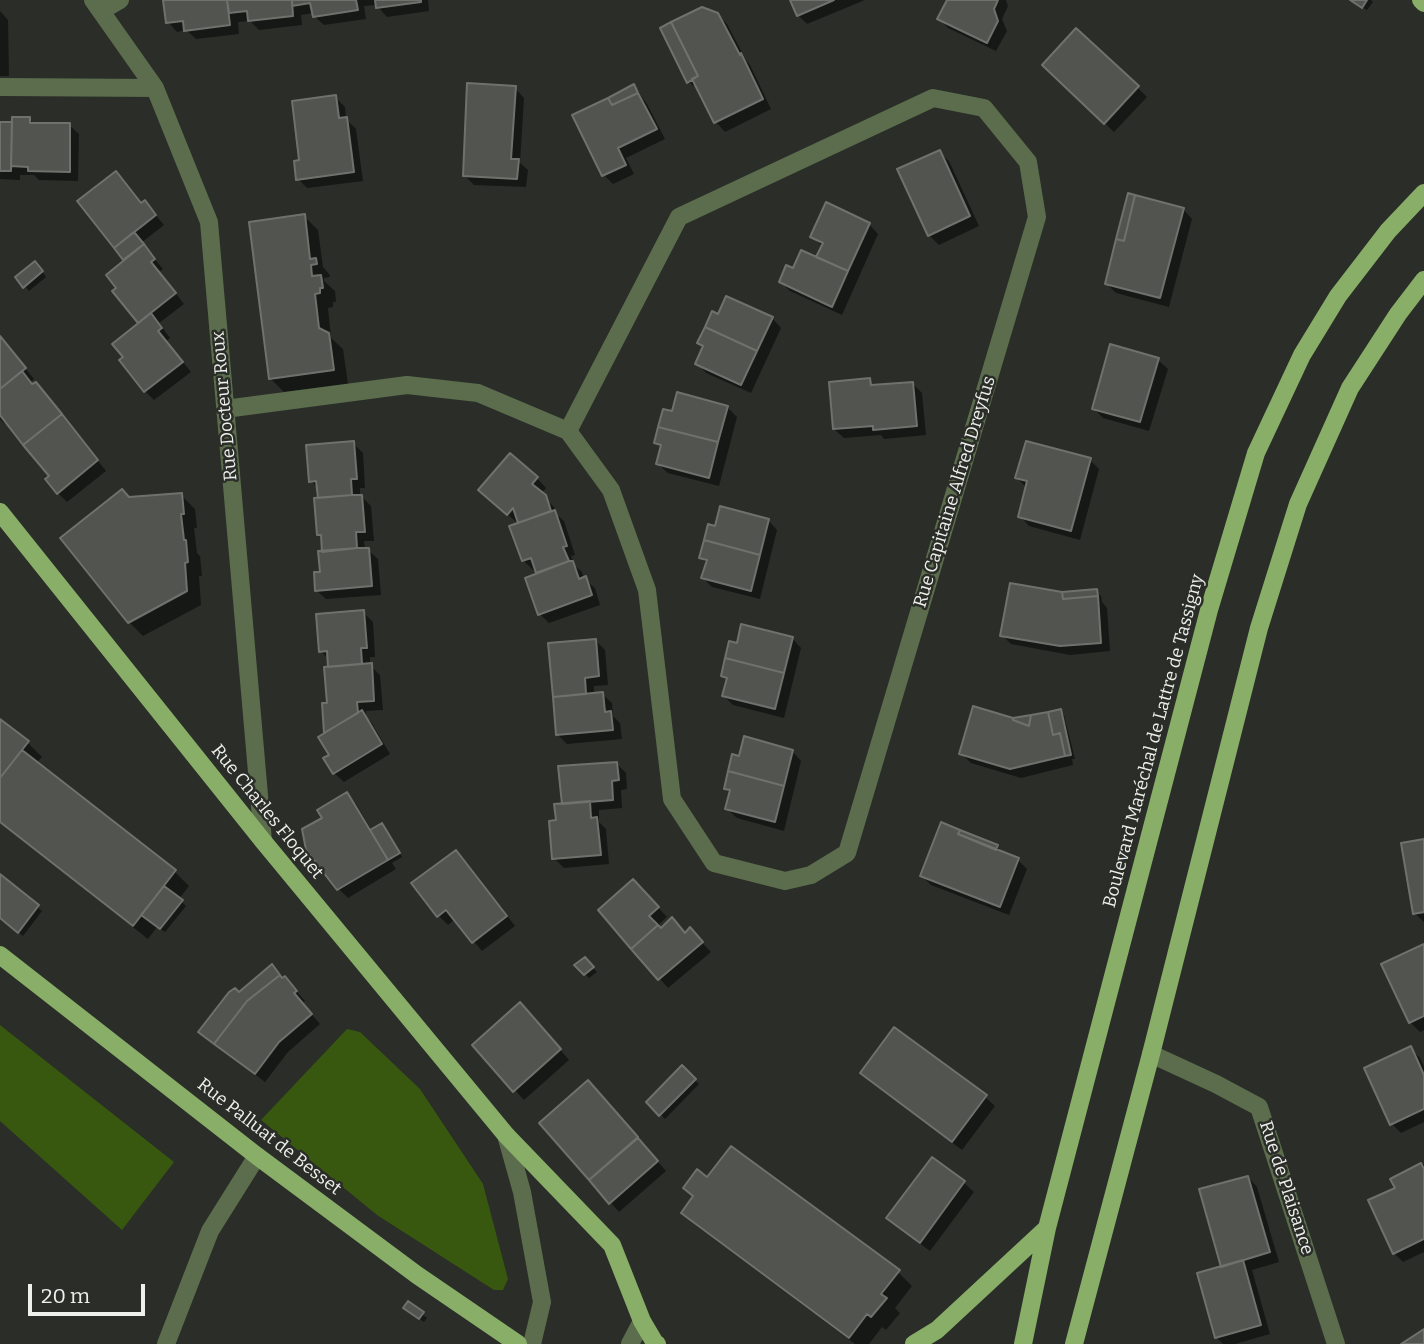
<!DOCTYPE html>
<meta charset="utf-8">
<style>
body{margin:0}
#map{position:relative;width:1424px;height:1344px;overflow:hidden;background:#2a2d28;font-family:Bitter,serif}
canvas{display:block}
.scale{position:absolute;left:28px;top:1284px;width:117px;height:32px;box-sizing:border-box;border:4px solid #eef0ec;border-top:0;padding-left:9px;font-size:21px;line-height:24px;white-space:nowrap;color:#eef0ec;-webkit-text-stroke:5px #2a2d28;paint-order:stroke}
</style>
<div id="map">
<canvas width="1424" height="1344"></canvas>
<div class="scale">20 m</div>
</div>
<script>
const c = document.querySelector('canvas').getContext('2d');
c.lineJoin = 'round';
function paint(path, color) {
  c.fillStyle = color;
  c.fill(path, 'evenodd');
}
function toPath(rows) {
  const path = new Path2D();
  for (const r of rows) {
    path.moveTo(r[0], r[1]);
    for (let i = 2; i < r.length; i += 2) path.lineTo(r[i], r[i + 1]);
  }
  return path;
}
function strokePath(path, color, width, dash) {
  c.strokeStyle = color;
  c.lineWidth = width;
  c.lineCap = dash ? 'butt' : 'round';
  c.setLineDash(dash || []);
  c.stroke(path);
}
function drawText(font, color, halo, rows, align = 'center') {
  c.font = font + ' Bitter,serif';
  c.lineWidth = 5;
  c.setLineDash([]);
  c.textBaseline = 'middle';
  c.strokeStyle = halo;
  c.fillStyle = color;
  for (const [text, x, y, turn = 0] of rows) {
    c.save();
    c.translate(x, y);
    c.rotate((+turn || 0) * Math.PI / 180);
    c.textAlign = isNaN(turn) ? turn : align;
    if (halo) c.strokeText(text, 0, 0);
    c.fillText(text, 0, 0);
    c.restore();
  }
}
const green = toPath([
 [0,1025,174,1162,122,1230,0,1121],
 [347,1029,360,1032,420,1089,483,1184,508,1279,503,1290,494,1290,377,1215,261,1120]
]);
const shadow = toPath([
 [165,0,428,0,429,11,387,17,378,7,377,5,364,6,366,19,324,25,314,16,314,13,301,15,302,25,259,30,250,21,238,22,239,34,196,39,186,30,177,32,168,22],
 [792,0,865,0,807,24,798,15],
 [949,0,1006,0,1008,6,1002,19,1007,31,996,51,948,28,939,19],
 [1350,0,1371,0,1373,2,1367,10],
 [0,11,8,20,9,76,0,76],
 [717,14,727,24,746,60,750,65,771,109,725,132,716,122,696,83,693,86,689,81],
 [1044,65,1138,88,1147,97,1114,132],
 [634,86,647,104,665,139,626,158,634,174,613,184,604,175],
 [515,88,524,98,520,163,528,170,526,187,474,185,464,175],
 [335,97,345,107,346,119,356,129,363,181,307,188,298,179,301,162],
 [29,119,35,124,69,125,79,134,78,181,39,180,34,175,20,175,20,180,0,179,0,124,13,124],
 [939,152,949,161,979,226,939,245,929,235,899,170],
 [116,173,142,205,145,202,164,225,141,243,163,269,159,272,184,304,159,323,170,338,166,341,191,372,154,400,145,391,125,357,140,324,114,291,118,288,126,260,118,249],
 [1183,209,1192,219,1169,307,1116,293,1107,284],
 [304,216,318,230,323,267,329,274,330,277,324,278,324,281,335,291,336,302,333,302,333,307,328,308,331,338,343,349,348,384,284,392,270,378],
 [869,224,878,234,842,315,790,291,781,282,817,259,822,246,813,237],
 [39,267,46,277,29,291,18,277],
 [719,316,772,318,781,328,751,393,706,373,697,363,704,348,699,343],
 [0,337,34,379,30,382,45,394,106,471,67,502,58,493,51,477,8,422,5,424,0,419],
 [1158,360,1168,369,1149,431,1103,418,1094,409],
 [869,380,875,387,913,384,922,393,926,435,884,439,881,435,844,438,834,429],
 [727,407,737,417,719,486,668,473,658,464,662,448,656,442,673,413],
 [353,443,363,453,365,488,360,488,360,495,371,506,374,541,364,541,365,550,368,550,378,559,381,595,326,599,316,590,322,574,324,553,323,538,319,534,319,489,311,481],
 [1090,460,1099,469,1080,540,1029,526,1020,516,1027,488,1017,478],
 [537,478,546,488,541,494,554,507,557,515,564,521,575,555,571,556,575,566,582,572,584,579,595,588,600,605,549,623,540,614,539,574,537,569,533,570,523,560,519,524,490,500],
 [181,495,195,509,197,528,194,528,197,553,200,556,202,576,199,576,201,605,143,636,129,622,129,499],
 [768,520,777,530,760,599,712,587,703,578,707,563,701,558,716,528],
 [1096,591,1101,596,1102,602,1107,608,1110,651,1070,655,1011,644,1002,635],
 [363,612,373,622,375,657,370,657,370,665,380,675,383,710,366,711,366,717,371,722,390,754,344,782,334,773,325,734,324,705,329,705,330,668,329,659,320,651],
 [792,638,801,648,784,718,733,705,724,696,728,681,723,675,738,645],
 [596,641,605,650,608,685,594,686,594,695,602,694,612,703,613,716,620,723,622,739,567,744,557,734],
 [1060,711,1064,715,1075,759,1072,759,1073,765,1021,778,971,763,961,753,1013,720],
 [0,721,28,743,42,757,36,763,175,872,189,886,179,899,186,906,165,932,157,927,148,939,0,823],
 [792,751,801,761,784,831,737,818,727,809,731,794,726,789,740,758],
 [616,763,626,773,627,789,621,790,622,808,599,810,599,822,606,829,609,864,564,868,554,858,558,822,564,805],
 [347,795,356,804,372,831,382,825,386,829,402,857,392,863,396,869,348,898,339,889,325,819],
 [1424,841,1424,910,1420,911,1420,914,1424,914,1424,922,1414,913],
 [997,846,1001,851,1000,853,1018,860,1027,869,1009,915,931,885,922,876],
 [456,852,465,861,515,926,482,951,455,919,448,925,438,915],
 [0,877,42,911,23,936,0,917],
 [633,881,667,917,657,926,661,930,686,934,690,930,711,952,668,988,600,910],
 [1424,946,1424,1030,1420,1032,1410,1022],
 [584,959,597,972,589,978,577,965],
 [285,978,305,1001,302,1003,320,1024,288,1052,265,1082,221,1048,239,994],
 [530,1014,569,1060,524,1100,475,1046],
 [1410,1048,1420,1058,1424,1067,1424,1122,1401,1133,1392,1124],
 [682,1068,699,1084,665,1119,648,1102],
 [862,1073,985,1097,995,1106,962,1150,871,1082],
 [597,1092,666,1171,619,1212,542,1123],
 [932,1159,964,1183,974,1192,930,1251,898,1227,888,1218],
 [1424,1164,1424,1252,1403,1262,1394,1253,1398,1189,1393,1179],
 [1248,1177,1257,1187,1279,1262,1252,1270,1270,1334,1235,1344,1223,1344,1216,1337,1223,1268],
 [708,1180,898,1272,912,1286,895,1308,900,1313,886,1330,882,1327,869,1344,855,1344,698,1227,684,1213,694,1198,685,1188],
 [409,1303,427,1318,424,1322,410,1312]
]);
const building = toPath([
 [163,0,227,0,230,25,184,31,183,21,166,23,163,0],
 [227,0,292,0,293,16,248,21,247,11,229,13,227,0],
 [292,0,356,0,358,10,313,17,310,3,292,6,292,0],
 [375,0,421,0,421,2,376,8,375,0],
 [790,0,834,0,797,16,790,0],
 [947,0,998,0,994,9,998,21,987,43,937,19,947,0],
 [1350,0,1367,0,1362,8,1350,0],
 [702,7,718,13,740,55,741,53,763,99,714,123,692,79,698,76,671,22,702,7],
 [671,22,698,76,687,83,660,28,671,22],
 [1076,28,1139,86,1104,124,1042,65,1076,28],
 [467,83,516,86,511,159,519,159,517,179,463,176,467,83],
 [634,84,638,93,612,105,608,98,634,84],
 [638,93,657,129,618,148,626,165,602,176,572,115,608,98,612,105,638,93],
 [336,95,339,118,347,117,354,172,296,180,294,161,299,160,292,101,336,95],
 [12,117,30,117,30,123,70,123,70,172,28,171,28,167,11,166,12,117],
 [0,122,12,122,11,171,0,171,0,122],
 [940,150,970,216,928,236,897,169,940,150],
 [116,171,141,203,145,200,156,215,114,248,77,201,116,171],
 [1128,193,1135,195,1124,241,1116,239,1128,193],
 [1135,195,1184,208,1160,298,1105,284,1116,239,1124,241,1135,195],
 [826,202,870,223,848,271,816,257,823,243,810,237,826,202],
 [305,214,310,259,316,258,317,264,311,265,312,276,321,275,323,288,320,288,320,293,315,294,319,328,329,333,334,370,269,379,249,222,305,214],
 [134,232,144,244,123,260,114,248,134,232],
 [144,244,155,259,151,262,176,293,138,323,112,291,116,288,106,275,144,244],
 [801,250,848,271,832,307,779,282,786,265,793,268,801,250],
 [35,261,43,271,23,288,15,277,35,261],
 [726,296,773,317,757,351,705,327,712,311,718,314,726,296],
 [151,313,162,328,158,331,183,362,144,392,119,360,123,357,112,344,151,313],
 [705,327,757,351,741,385,695,364,703,346,697,343,705,327],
 [0,336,26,368,0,389,0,336],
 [1110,344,1159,358,1140,422,1092,409,1110,344],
 [22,371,32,384,36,382,62,414,23,445,0,415,0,389,22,371],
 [870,378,871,385,913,382,917,426,873,430,873,426,833,429,829,382,870,378],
 [677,392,728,406,718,442,658,427,663,409,672,411,677,392],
 [62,414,98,460,57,494,45,479,49,476,23,445,62,414],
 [658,427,718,442,709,478,656,464,661,445,654,443,658,427],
 [354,441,357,479,351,479,352,495,318,498,316,481,309,482,306,445,354,441],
 [1026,441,1091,458,1071,531,1018,517,1027,481,1015,478,1026,441],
 [510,453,538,477,532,484,546,495,551,511,518,523,513,508,507,515,478,490,510,453],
 [122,489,129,497,182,493,184,514,181,514,184,540,186,540,188,562,185,563,187,591,128,623,60,538,122,489],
 [352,495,362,495,365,532,356,532,357,548,322,552,321,535,317,535,314,498,352,495],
 [720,506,769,519,760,555,704,540,708,524,715,526,720,506],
 [555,510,567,546,563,547,569,561,536,573,531,558,522,561,509,526,555,510],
 [704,540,760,555,751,591,701,578,707,560,699,558,704,540],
 [357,548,369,548,372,586,315,591,314,572,320,572,318,551,357,548],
 [569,561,573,561,579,579,586,576,592,595,538,615,525,578,569,561],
 [1010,583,1062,592,1063,599,1098,596,1101,643,1060,646,1000,636,1010,583],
 [1097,589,1098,596,1063,599,1062,592,1097,589],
 [364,610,367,648,361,648,362,664,328,667,327,651,319,652,316,614,364,610],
 [741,624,793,637,784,673,725,658,729,641,737,643,741,624],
 [596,639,599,676,585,678,586,694,553,697,548,643,596,639],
 [725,658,784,673,775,709,722,696,727,678,721,676,725,658],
 [372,663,374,701,357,702,358,713,324,733,322,703,327,703,324,667,372,663],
 [603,692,605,712,611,711,613,730,556,735,553,697,603,692],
 [973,706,1013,718,1013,720,1029,726,1031,715,1048,712,1053,735,1060,733,1065,756,1010,769,959,754,973,706],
 [1061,709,1071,755,1065,756,1060,733,1053,735,1048,712,1061,709],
 [362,710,382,744,333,774,323,758,329,755,318,737,362,710],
 [1031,715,1029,726,1013,720,1013,718,1031,715],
 [0,719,29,741,0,778,0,719],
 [744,736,793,750,784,786,728,771,732,754,739,756,744,736],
 [22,750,176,870,133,926,0,822,0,778,22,750],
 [617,762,619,780,612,781,613,800,562,804,558,766,617,762],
 [728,771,784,786,775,822,725,809,730,790,724,789,728,771],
 [347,792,388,860,337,890,306,850,302,829,322,818,317,810,347,792],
 [590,801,591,818,597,817,601,855,552,859,549,821,556,820,554,804,590,801],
 [941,822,960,830,958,834,1019,858,1000,907,920,876,941,822],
 [382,823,400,853,388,860,370,830,382,823],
 [960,830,998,845,996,850,958,834,960,830],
 [1424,839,1424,912,1413,914,1401,843,1424,839],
 [456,850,507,916,472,943,446,910,437,917,411,883,456,850],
 [0,874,39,905,18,933,0,918,0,874],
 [633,879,659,907,649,916,658,925,631,949,598,910,633,879],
 [164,886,183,900,160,929,141,915,164,886],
 [672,917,685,933,690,927,703,942,658,980,631,949,658,925,661,928,672,917],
 [1424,944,1424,1016,1409,1023,1381,964,1424,944],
 [585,957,594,967,584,975,574,965,585,957],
 [272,964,280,975,247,1001,214,1044,198,1032,229,992,235,988,239,992,272,964],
 [280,975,282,978,285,976,297,991,294,993,312,1014,279,1042,255,1074,214,1044,247,1001,280,975],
 [520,1002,561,1049,513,1092,472,1045,520,1002],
 [894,1027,987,1095,952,1142,860,1073,894,1027],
 [1411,1046,1424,1075,1424,1109,1390,1125,1364,1068,1411,1046],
 [682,1065,696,1079,659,1116,646,1102,682,1065],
 [588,1080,638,1137,589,1180,539,1123,588,1080],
 [638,1138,658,1161,609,1204,589,1180,638,1138],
 [731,1146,900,1270,881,1294,887,1298,871,1317,867,1314,849,1338,681,1213,693,1196,683,1188,697,1169,707,1177,731,1146],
 [932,1157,965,1181,920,1243,886,1218,932,1157],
 [1421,1163,1424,1169,1424,1239,1393,1254,1368,1200,1395,1188,1390,1179,1421,1163],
 [1248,1176,1270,1252,1221,1267,1199,1189,1248,1176],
 [1243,1260,1261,1325,1215,1338,1197,1273,1243,1260],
 [408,1301,424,1312,419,1319,403,1308,408,1301],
 [1424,1329,1424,1344,1401,1344,1424,1329]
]);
const minor = toPath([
 [93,0,155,88,209,222,263,841],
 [101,11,120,0],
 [0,87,155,88],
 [225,409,407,385,478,393,568,431,611,490,647,590,672,799,714,863,785,881,811,875,847,853,1037,217,1028,162,984,108,933,98,679,217,568,431],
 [1151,1054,1216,1084,1259,1107,1336,1344],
 [506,1135,522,1192,542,1302,532,1344],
 [166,1344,210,1231,257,1156],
 [630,1344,642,1321]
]);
const major = toPath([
 [1421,0,1424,3],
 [0,512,263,841,506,1135,612,1245,642,1321,655,1343,657,1344],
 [0,955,257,1156,417,1275,518,1344],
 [914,1344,937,1330,1047,1228],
 [1023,1344,1047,1228,1209,610,1256,453,1302,355,1338,296,1388,231,1424,193],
 [1074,1344,1151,1054,1259,628,1298,504,1350,388,1398,314,1424,280]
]);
const streetNames = [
 ["Rue Docteur Roux",225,406,-95],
 ["Rue Capitaine Alfred Dreyfus",955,492,-73],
 ["Boulevard Maréchal de Lattre de Tassigny",1154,741,-75],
 ["Rue Charles Floquet",267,812,51],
 ["Rue Palluat de Besset",269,1137,38],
 ["Rue de Plaisance",1286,1188,72]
];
paint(green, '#38580f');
paint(shadow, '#0007');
paint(building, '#51544f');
strokePath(building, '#6f726c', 2);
strokePath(minor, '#5b6d4c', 18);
strokePath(major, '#89ae68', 18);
drawText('18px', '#eef0ec', '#2a2d28', streetNames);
</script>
